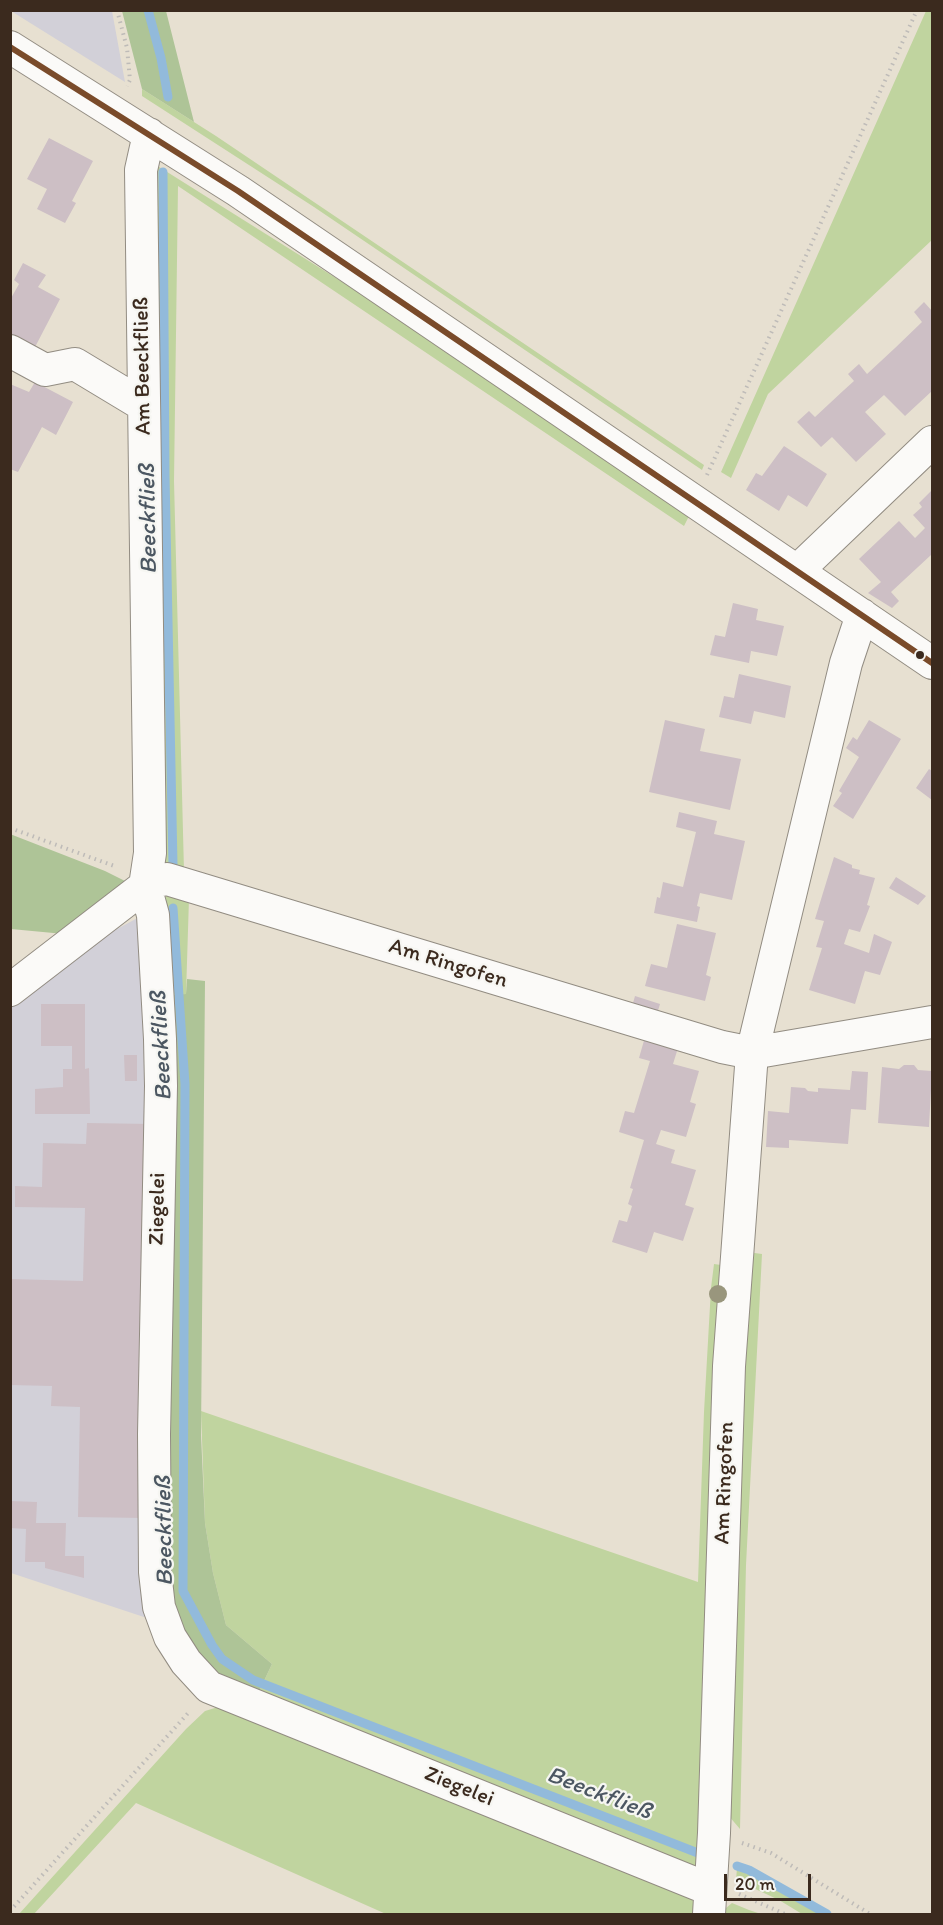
<!DOCTYPE html>
<meta charset="utf-8">
<style>
body{margin:0}
#map{position:relative;width:943px;height:1925px;overflow:hidden;background:#e7e0d1;font-family:Itim,sans-serif}
canvas{display:block}
.frame{position:absolute;inset:0;border:12px solid #3b2a1e;pointer-events:none}
.scale{position:absolute;left:724px;top:1874px;width:87px;height:27px;box-sizing:border-box;border:3px solid #3b2a1e;border-top:0;padding-left:8px;font-size:18px;line-height:21px;white-space:nowrap;color:#3b2a1e;-webkit-text-stroke:4px #f6f6f2;paint-order:stroke}
</style>
<div id="map">
<canvas width="943" height="1925"></canvas>
<div class="frame"></div>
<div class="scale">20 m</div>
</div>
<script>
const c = document.querySelector('canvas').getContext('2d');
c.lineJoin = 'round';
function paint(path, color) {
  c.fillStyle = color;
  c.fill(path, 'evenodd');
}
function toPath(rows) {
  const path = new Path2D();
  for (const r of rows) {
    path.moveTo(r[0], r[1]);
    for (let i = 2; i < r.length; i += 2) path.lineTo(r[i], r[i + 1]);
  }
  return path;
}
function strokePath(path, color, width, dash) {
  c.strokeStyle = color;
  c.lineWidth = width;
  c.lineCap = dash ? 'butt' : 'round';
  c.setLineDash(dash || []);
  c.stroke(path);
}
function drawText(font, color, halo, rows, align = 'center') {
  c.font = font + ' Itim,sans-serif';
  c.lineWidth = 4.5;
  c.setLineDash([]);
  c.textBaseline = 'middle';
  c.strokeStyle = halo;
  c.fillStyle = color;
  for (const [text, x, y, turn = 0] of rows) {
    c.save();
    c.translate(x, y);
    c.rotate((+turn || 0) * Math.PI / 180);
    c.textAlign = isNaN(turn) ? turn : align;
    if (halo) c.strokeText(text, 0, 0);
    c.fillText(text, 0, 0);
    c.restore();
  }
}
const industrial = toPath([
 [11,11,112,11,125,82],
 [145,914,156,1621,11,1573,10,1005,104,936]
]);
const green = toPath([
 [926,11,932,11,932,240,768,394,731,478,721,472],
 [142,89,216,136,704,465,702,470,314,207,142,96],
 [156,165,414,327,689,516,684,526,178,186,174,481,184,871,164,866],
 [167,895,189,898,186,994,167,995,157,904],
 [747,1252,762,1254,746,1565,740,1829,728,1815],
 [714,1264,721,1265,699,1864,689,1868,256,1698,272,1664,226,1625,213,1573,205,1523,201,1411,698,1582,704,1412,711,1288],
 [228,1704,680,1887,696,1904,696,1914,386,1914,136,1803,34,1914,19,1914,186,1729,205,1711],
 [737,1868,748,1872,822,1914,802,1914,779,1900,736,1880],
 [732,1903,749,1910,761,1914,726,1914,726,1908]
]);
const forest = toPath([
 [122,11,166,11,194,122,142,89],
 [10,834,105,871,129,883,64,934,11,929],
 [187,979,205,981,201,1435,205,1523,213,1573,226,1625,272,1664,256,1698,208,1672,170,1612,167,995,186,994]
]);
const stream = toPath([
 [148,10,161,58,168,97],
 [163,172,165,475,173,865],
 [173,908,185,1084,183,1591,212,1645,222,1659,253,1680,703,1855],
 [737,1866,749,1870,827,1914]
]);
const building = toPath([
 [49,138,93,161,72,201,76,203,65,223,37,209,47,189,27,179],
 [23,263,46,275,38,287,60,299,33,351,10,339,10,300,19,284,14,280],
 [924,302,932,311,932,391,905,416,884,395,865,412,886,434,856,462,832,437,821,447,797,422,809,411,815,417,844,390,854,381,848,374,859,364,867,374,895,348,922,322,914,312],
 [35,382,73,402,56,435,42,427,18,472,10,469,10,384,29,392],
 [784,446,827,474,807,507,788,495,779,511,746,490,756,473,762,476],
 [932,490,932,556,931,555,891,592,899,601,892,608,868,593,881,582,859,559,899,521,915,538,925,528,913,515,922,507,919,503],
 [733,603,758,609,756,620,784,626,777,656,751,651,749,663,710,655,715,635,725,637],
 [739,674,791,686,785,718,754,711,751,724,719,717,724,696,734,698],
 [665,720,705,729,700,751,741,759,730,810,649,792],
 [869,720,901,739,853,819,833,806,842,793,839,791,859,757,846,748,853,737,857,740],
 [929,769,932,771,932,800,916,788],
 [679,812,717,821,714,834,745,841,732,900,700,893,697,906,700,907,697,922,654,913,657,897,660,898,663,882,683,887,696,832,676,827],
 [834,857,852,865,852,868,860,870,859,874,875,878,867,905,870,906,860,932,849,929,844,944,869,953,874,934,892,942,880,975,865,971,855,1004,809,990,822,948,816,947,824,921,815,919],
 [896,877,926,896,918,905,889,888],
 [677,924,716,933,706,975,711,977,705,1001,645,986,651,964,667,968],
 [635,996,660,1004,656,1017,631,1010],
 [41,1004,85,1004,85,1069,89,1068,90,1114,35,1114,35,1089,63,1087,63,1069,72,1069,72,1046,41,1046],
 [645,1037,678,1048,673,1064,699,1071,690,1102,696,1104,686,1137,661,1130,656,1144,675,1150,671,1163,696,1170,685,1205,694,1208,683,1241,654,1232,647,1253,612,1242,619,1220,627,1222,632,1206,628,1204,633,1189,630,1188,644,1140,619,1132,625,1111,634,1113,650,1061,639,1058],
 [124,1055,137,1055,137,1081,125,1081],
 [904,1065,914,1065,918,1070,932,1071,929,1127,878,1123,882,1067,899,1069],
 [852,1071,868,1072,866,1110,851,1109,848,1144,789,1140,789,1148,766,1147,768,1111,789,1113,791,1087,805,1088,808,1091,818,1092,818,1088,850,1090],
 [87,1123,152,1124,143,1518,78,1517,80,1407,51,1406,52,1386,10,1385,10,1279,83,1281,85,1208,15,1207,15,1186,42,1187,43,1143,86,1144],
 [10,1501,37,1502,36,1523,66,1523,65,1556,84,1556,84,1578,45,1568,45,1562,25,1562,26,1529,10,1528]
]);
const path = toPath([
 [117,10,127,48,130,80,127,86],
 [707,475,917,10],
 [10,828,117,867],
 [742,1843,771,1853,870,1914],
 [739,1894,785,1914],
 [10,1911,190,1711]
]);
const minor = toPath([
 [10,47,238,191,932,663],
 [149,134,141,170,150,853,145,886,153,915,160,1039,161,1086,154,1434,155,1572,159,1607,170,1637,186,1662,209,1687,709,1889],
 [10,351,45,370,75,364,143,405],
 [797,571,932,442],
 [10,990,145,886,156,881,167,879,722,1047,752,1053,932,1022],
 [709,1914,714,1833,729,1366,752,1053,846,663,862,615]
]);
const bus1 = toPath([
 [10,47,238,191,932,663]
]);
const trees = [
 [718,1294]
];
const markers = [
 [920,655,5,"#3b2a1e"]
];
const streetNames = [
 ["Am Beeckfließ",143,366,-91],
 ["Am Ringofen",448,964,17],
 ["Ziegelei",158,1209,-89],
 ["Am Ringofen",725,1483,-88],
 ["Ziegelei",459,1787,22]
];
const waterNames = [
 ["Beeckfließ",149,519,-91],
 ["Beeckfließ",162,1046,-93],
 ["Beeckfließ",165,1531,-91],
 ["Beeckfließ",599,1794,21]
];
paint(industrial, '#d2d0d8');
paint(green, '#c0d49f');
paint(forest, '#aec497');
strokePath(stream, '#92badb', 9);
paint(building, '#cdbfc5');
strokePath(minor, '#928c82', 34);
strokePath(path, '#bebbb8', 4, [1.5, 4.5]);
strokePath(minor, '#fbfaf8', 32);
strokePath(bus1, '#7a4b2a', 6);
c.fillStyle = '#99967d';
for (const [x, y] of trees) {
  c.beginPath();
  c.arc(x, y, 9, 0, 2 * Math.PI);
  c.fill();
}
for (const [x, y, r, color] of markers) {
  const dot = new Path2D();
  dot.arc(x, y, r, 0, 2 * Math.PI);
  c.fillStyle = color;
  c.fill(dot);
  strokePath(dot, '#f6f6f2', 2);
}
drawText('22px', '#3b2a1e', '#f6f6f2', streetNames);
drawText('italic 24px', '#4c5762', '#f6f6f2', waterNames);
</script>
